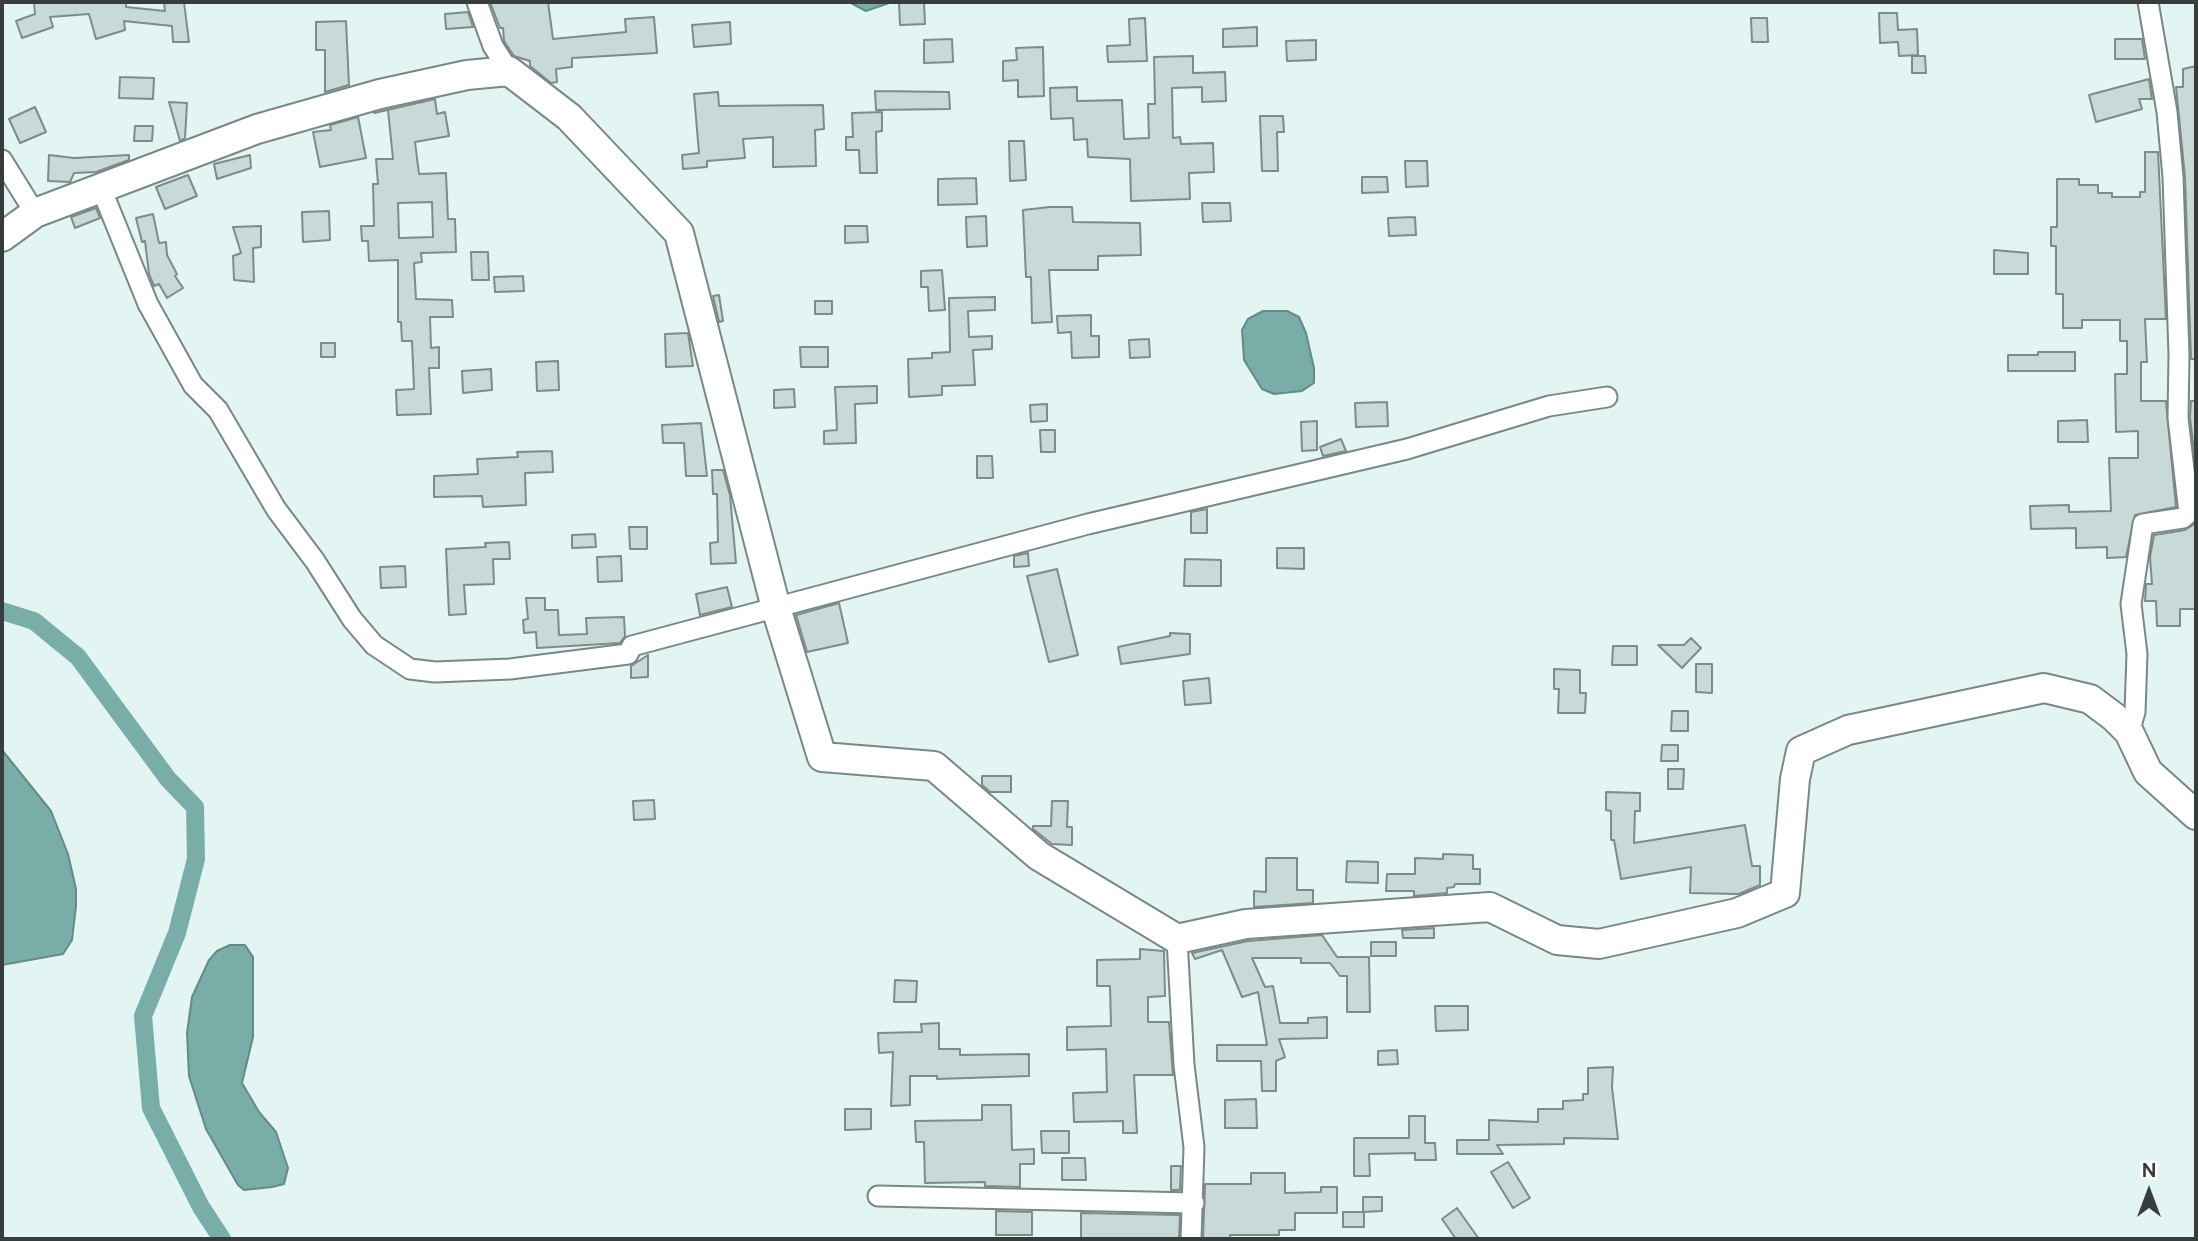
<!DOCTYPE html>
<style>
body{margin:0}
#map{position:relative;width:2198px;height:1241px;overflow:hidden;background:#e3f5f2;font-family:Figtree,sans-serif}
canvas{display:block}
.frame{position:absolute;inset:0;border:4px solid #363d3c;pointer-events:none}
.north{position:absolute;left:2114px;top:1157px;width:70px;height:70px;-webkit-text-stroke:5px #fff;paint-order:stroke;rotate:0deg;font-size:19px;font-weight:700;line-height:28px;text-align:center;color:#363d3c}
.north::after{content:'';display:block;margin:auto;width:24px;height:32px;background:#363d3c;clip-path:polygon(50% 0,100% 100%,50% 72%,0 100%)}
</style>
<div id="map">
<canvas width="2198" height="1241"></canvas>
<div class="frame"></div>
<div class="north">N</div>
</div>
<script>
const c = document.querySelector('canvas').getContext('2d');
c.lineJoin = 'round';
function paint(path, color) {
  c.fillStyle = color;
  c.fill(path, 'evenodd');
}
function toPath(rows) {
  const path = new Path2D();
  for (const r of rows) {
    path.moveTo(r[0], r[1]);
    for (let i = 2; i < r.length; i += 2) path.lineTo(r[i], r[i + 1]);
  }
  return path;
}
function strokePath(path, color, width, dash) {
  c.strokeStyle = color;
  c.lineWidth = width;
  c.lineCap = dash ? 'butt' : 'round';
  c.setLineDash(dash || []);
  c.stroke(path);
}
const water = toPath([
 [849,2,892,2,866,11,849,2],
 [1263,311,1287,311,1299,317,1306,333,1314,368,1314,383,1302,391,1274,394,1262,389,1244,360,1242,330,1248,319,1263,311],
 [2,750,51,811,68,854,76,889,76,906,72,940,63,954,2,965,2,750],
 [230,945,245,945,253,957,253,1037,242,1083,259,1112,276,1132,288,1168,284,1184,272,1187,244,1190,238,1185,206,1129,189,1076,187,1033,192,997,209,960,217,951,230,945]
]);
const canal = toPath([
 [2,611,34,621,78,657,168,779,195,807,196,859,177,933,143,1016,151,1108,201,1207,222,1239]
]);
const building = toPath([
 [34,2,126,2,126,7,165,11,164,2,184,2,189,42,173,42,172,26,124,21,125,30,96,39,89,14,50,17,53,27,22,38,16,21,35,14,34,2],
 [490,2,548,2,553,39,626,32,625,19,654,17,657,53,572,58,572,67,556,69,557,82,551,83,530,66,530,61,514,56,504,41,503,28,500,28,490,2],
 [899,2,924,2,925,24,900,25,899,2],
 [468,12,473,27,446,29,445,14,468,12],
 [1879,13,1897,13,1898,30,1917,29,1918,55,1899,56,1898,42,1880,43,1879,13],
 [1145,18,1147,61,1108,62,1107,46,1130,45,1129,19,1145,18],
 [1751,18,1767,18,1768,42,1752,42,1751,18],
 [346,21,349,85,325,92,325,50,316,50,316,22,346,21],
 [730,22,731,44,694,47,692,25,730,22],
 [1257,27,1257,46,1223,47,1223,29,1257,27],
 [952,39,953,62,924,63,924,40,952,39],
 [2115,39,2142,39,2145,59,2115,59,2115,39],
 [1316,40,1316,60,1287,61,1286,41,1316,40],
 [1043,47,1044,96,1018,97,1018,80,1003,81,1003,61,1017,60,1016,48,1043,47],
 [1193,56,1193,73,1225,72,1226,101,1202,102,1202,87,1172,88,1173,138,1180,137,1181,144,1213,143,1214,172,1189,173,1190,199,1131,201,1130,159,1088,157,1087,139,1074,140,1073,118,1051,119,1050,88,1077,87,1077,101,1122,100,1124,139,1149,138,1148,104,1155,104,1154,57,1193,56],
 [1912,56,1925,56,1926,73,1912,73,1912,56],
 [2196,66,2196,359,2191,359,2185,177,2176,87,2183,87,2183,69,2196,66],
 [120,77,154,78,153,99,119,98,120,77],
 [2149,79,2152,99,2139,99,2142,109,2096,122,2089,95,2149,79],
 [875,91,949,92,950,109,876,110,875,91],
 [718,92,719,106,823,105,824,129,815,130,816,166,773,167,773,137,743,139,745,158,707,161,707,167,683,169,682,155,699,153,694,94,718,92],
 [435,99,437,114,445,112,449,136,415,142,419,174,446,173,448,219,455,219,456,252,421,253,422,262,414,263,416,299,452,300,453,317,430,317,431,348,439,347,439,368,429,368,431,414,397,415,396,390,414,389,412,341,402,341,401,322,398,322,398,260,369,261,368,241,362,241,361,226,374,226,373,184,378,184,376,159,393,159,388,110,374,113,435,99],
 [432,202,433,237,399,238,398,203,432,202],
 [169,102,187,103,185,138,180,141,169,102],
 [35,107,46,132,20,143,9,119,35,107],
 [882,112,882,131,876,132,877,173,860,173,859,150,846,150,846,137,853,137,852,113,882,112],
 [1260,116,1283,116,1284,132,1277,132,1278,171,1262,171,1260,116],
 [358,117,366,158,320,167,313,132,331,130,330,125,358,117],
 [135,126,153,126,152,141,134,141,135,126],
 [1009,141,1024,141,1026,180,1010,181,1009,141],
 [2145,152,2158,152,2166,319,2145,319,2147,362,2141,362,2141,401,2166,401,2176,507,2135,515,2126,557,2107,558,2107,547,2076,548,2076,528,2031,529,2030,506,2069,505,2069,512,2111,511,2109,458,2138,458,2138,431,2116,432,2115,374,2127,374,2127,341,2120,341,2120,320,2082,320,2082,328,2063,328,2063,294,2056,294,2056,246,2051,246,2051,227,2057,227,2057,179,2079,179,2079,185,2098,185,2098,193,2112,193,2112,197,2140,197,2140,192,2145,192,2145,152],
 [49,155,74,158,129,155,129,160,96,172,74,173,70,182,48,181,49,155],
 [250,155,251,168,217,179,214,164,250,155],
 [1405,161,1427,161,1428,186,1406,187,1405,161],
 [188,175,197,196,165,209,156,187,188,175],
 [1362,177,1387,177,1388,192,1362,193,1362,177],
 [976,178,977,204,938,205,938,179,976,178],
 [1202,203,1230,203,1231,221,1203,222,1202,203],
 [1050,207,1072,207,1073,222,1140,223,1141,255,1098,256,1098,270,1049,270,1052,322,1032,323,1031,277,1026,277,1023,210,1050,207],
 [96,208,100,218,75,228,71,217,96,208],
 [329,211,330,240,303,242,302,212,329,211],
 [153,214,159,243,166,242,167,255,177,274,175,276,183,288,167,298,159,284,154,286,149,274,145,241,142,242,136,218,153,214],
 [986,216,987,246,967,247,966,217,986,216],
 [1415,217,1416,235,1389,236,1388,218,1415,217],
 [261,226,261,247,253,248,254,282,234,280,233,256,241,253,233,227,261,226],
 [845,226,867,226,868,242,845,243,845,226],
 [1994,250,2028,253,2028,274,1994,274,1994,250],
 [471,252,488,252,489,280,472,280,471,252],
 [942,270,945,310,929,311,928,287,921,287,921,271,942,270],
 [523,276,524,291,495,292,494,277,523,276],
 [719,295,723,321,719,322,713,296,719,295],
 [995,297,995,310,968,311,969,337,992,336,992,349,973,350,975,385,942,386,942,395,909,397,908,359,932,358,932,353,950,352,949,298,995,297],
 [815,301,832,301,832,314,815,314,815,301],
 [1091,315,1091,336,1099,336,1099,357,1072,358,1071,332,1058,333,1057,316,1091,315],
 [688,333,693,366,666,367,665,334,688,333],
 [1149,339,1150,357,1130,358,1129,340,1149,339],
 [321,343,335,343,335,357,321,357,321,343],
 [800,347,828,347,828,367,801,367,800,347],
 [2038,352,2075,352,2075,371,2008,371,2008,355,2038,355,2038,352],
 [558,361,559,390,537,391,536,362,558,361],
 [491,369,492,390,463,393,462,371,491,369],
 [877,386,877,403,855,404,856,443,824,444,824,431,837,430,835,387,877,386],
 [794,389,795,407,774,408,774,390,794,389],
 [2191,401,2196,401,2196,469,2190,417,2191,401],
 [1387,402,1388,426,1356,427,1355,403,1387,402],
 [1047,404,1047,421,1031,422,1030,405,1047,404],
 [2087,420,2088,442,2058,442,2058,421,2087,420],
 [1317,421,1317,450,1302,451,1301,422,1317,421],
 [701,423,707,476,686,476,684,443,663,443,662,425,701,423],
 [1040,430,1055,430,1055,452,1041,452,1040,430],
 [1341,439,1346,451,1323,456,1320,447,1341,439],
 [552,451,553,472,525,473,526,505,483,507,482,496,434,497,434,476,478,474,477,459,518,457,517,452,552,451],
 [977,456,992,456,993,478,977,478,977,456],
 [712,470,723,470,730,495,736,563,711,564,710,543,718,542,717,494,713,494,712,470],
 [1207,509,1207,533,1191,533,1191,512,1207,509],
 [2196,523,2196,609,2180,609,2180,626,2157,626,2156,601,2145,601,2146,584,2152,584,2150,557,2154,535,2185,530,2196,523],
 [629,527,647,527,647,549,630,549,629,527],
 [595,534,596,547,572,548,572,535,595,534],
 [509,542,510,559,493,559,494,584,464,585,466,614,449,615,446,549,486,547,485,543,509,542],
 [1277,548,1304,548,1304,569,1277,568,1277,548],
 [1028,553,1029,566,1014,567,1014,556,1028,553],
 [621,556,622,581,598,582,597,557,621,556],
 [1185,559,1221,560,1221,586,1184,586,1185,559],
 [405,566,406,587,381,588,380,567,405,566],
 [1057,569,1078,655,1049,662,1027,576,1057,569],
 [727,587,732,607,700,615,696,594,727,587],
 [526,598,545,598,545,610,558,610,559,635,587,634,586,618,624,617,625,636,620,643,537,648,536,632,524,633,523,620,528,619,526,598],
 [839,603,848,643,807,652,796,615,839,603],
 [1170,633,1190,634,1190,654,1121,664,1118,647,1170,636,1170,633],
 [1691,638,1701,648,1682,668,1658,645,1684,645,1691,638],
 [1613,646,1637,646,1637,665,1612,665,1613,646],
 [648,655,648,677,631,678,631,666,648,655],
 [1696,664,1712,664,1712,693,1696,692,1696,664],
 [1554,669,1580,670,1580,693,1586,693,1585,713,1558,713,1559,689,1554,689,1554,669],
 [1209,678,1211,703,1185,705,1183,681,1209,678],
 [1672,711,1688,711,1688,731,1671,731,1672,711],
 [1662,745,1678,745,1678,761,1661,761,1662,745],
 [1668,769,1684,769,1683,789,1668,789,1668,769],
 [982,776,1011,776,1011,792,990,792,982,785,982,776],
 [1606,792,1640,793,1640,811,1635,811,1634,843,1745,825,1752,866,1760,866,1760,885,1739,894,1690,893,1691,867,1621,879,1614,840,1611,840,1611,811,1606,810,1606,792],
 [654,800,655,819,634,820,633,801,654,800],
 [1052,801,1068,801,1067,827,1072,827,1072,845,1052,844,1033,829,1033,826,1051,826,1052,801],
 [1443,854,1473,855,1473,869,1480,869,1480,884,1455,884,1454,887,1447,888,1447,893,1414,896,1414,891,1386,891,1387,874,1415,874,1415,858,1443,859,1443,854],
 [1266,858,1297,858,1297,890,1313,890,1313,903,1254,907,1254,891,1266,892,1266,858],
 [1347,861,1378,862,1378,883,1346,882,1347,861],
 [1434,928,1434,938,1403,938,1402,930,1434,928],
 [1322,935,1337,957,1369,957,1370,1012,1347,1012,1347,976,1340,976,1330,963,1301,963,1301,958,1252,958,1265,987,1273,986,1280,1023,1308,1023,1308,1018,1327,1017,1327,1038,1279,1039,1285,1057,1276,1061,1276,1091,1262,1091,1261,1061,1217,1061,1217,1045,1267,1045,1258,992,1242,997,1222,950,1195,959,1192,953,1248,941,1322,935],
 [1371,942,1396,942,1396,956,1371,956,1371,942],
 [1140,949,1164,951,1165,996,1148,997,1148,1022,1169,1022,1173,1075,1134,1075,1137,1133,1123,1133,1123,1121,1074,1122,1073,1093,1107,1092,1106,1049,1067,1050,1067,1027,1111,1026,1110,986,1097,986,1097,960,1140,959,1140,949],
 [895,980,917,981,916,1002,894,1002,895,980],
 [1435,1006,1468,1006,1468,1030,1436,1031,1435,1006],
 [939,1023,939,1049,960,1049,960,1055,1029,1054,1029,1076,937,1079,937,1076,910,1076,910,1105,891,1106,893,1052,879,1053,878,1033,922,1032,921,1024,939,1023],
 [1397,1050,1398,1064,1378,1065,1378,1051,1397,1050],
 [1613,1067,1612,1087,1618,1139,1564,1138,1564,1144,1497,1145,1503,1154,1457,1154,1457,1140,1489,1140,1489,1120,1538,1122,1538,1109,1563,1109,1563,1101,1583,1100,1583,1094,1588,1094,1588,1068,1613,1067],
 [1256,1099,1257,1128,1225,1128,1225,1100,1256,1099],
 [982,1105,1011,1105,1012,1150,1034,1149,1034,1164,1020,1164,1020,1187,985,1186,985,1182,925,1183,924,1142,916,1142,915,1121,982,1120,982,1105],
 [845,1109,871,1109,871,1129,845,1130,845,1109],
 [1409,1116,1425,1116,1425,1143,1435,1143,1436,1160,1415,1160,1415,1153,1369,1154,1370,1176,1354,1176,1354,1138,1409,1138,1409,1116],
 [1041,1131,1069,1131,1069,1153,1042,1153,1041,1131],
 [1062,1158,1085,1158,1086,1180,1062,1180,1062,1158],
 [1508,1162,1530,1198,1513,1208,1491,1172,1508,1162],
 [1171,1166,1181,1166,1180,1190,1171,1190,1171,1166],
 [1251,1173,1285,1173,1285,1193,1321,1192,1321,1187,1337,1187,1337,1213,1295,1213,1295,1230,1279,1230,1279,1235,1230,1235,1230,1239,1203,1239,1205,1184,1251,1184,1251,1173],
 [1363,1197,1382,1197,1382,1211,1363,1212,1363,1197],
 [1457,1208,1479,1239,1456,1239,1442,1219,1457,1208],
 [996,1211,1032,1212,1032,1235,996,1235,996,1211],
 [1343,1212,1364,1212,1364,1227,1343,1227,1343,1212],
 [1081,1213,1180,1215,1179,1239,1081,1238,1081,1213]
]);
const street = toPath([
 [477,2,493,46,509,71],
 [2,160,35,213],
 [101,188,148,304,193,385,218,410,276,509,315,561,352,619,374,645,410,669,435,672,510,669,628,654,632,646,1088,524,1407,449,1549,406,1607,397],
 [2129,732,2135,712,2137,654,2131,604,2143,524,2183,518,2189,513,2178,418,2179,355,2173,177,2167,112,2148,2],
 [1177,939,1184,1065,1194,1147,1191,1239],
 [878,1196,1194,1203]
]);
const secondary = toPath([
 [2,237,35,213,257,129,380,94,467,75,509,71,569,117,679,233,776,608,822,757,934,766,1039,856,1177,939,1246,924,1490,907,1557,940,1599,944,1737,913,1785,893,1795,779,1801,751,1848,730,2044,688,2090,699,2114,717,2129,732,2148,772,2196,815]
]);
paint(water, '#78aea7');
strokePath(water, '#648c87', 2);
strokePath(canal, '#78aea7', 18);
paint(building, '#c8d9d7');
strokePath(building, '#7b8c89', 2);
strokePath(street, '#788885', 23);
strokePath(secondary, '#788885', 32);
strokePath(street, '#fff', 19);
strokePath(secondary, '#fff', 28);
</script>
